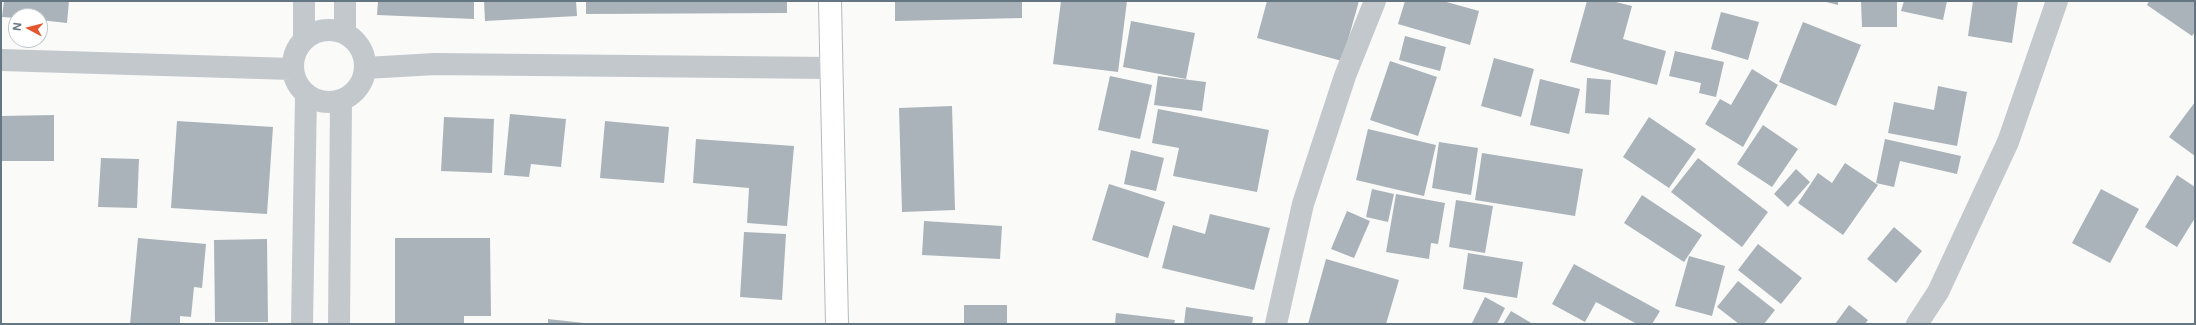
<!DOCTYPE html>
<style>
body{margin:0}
#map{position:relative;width:2196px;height:325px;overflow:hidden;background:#fafaf8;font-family:Inter,sans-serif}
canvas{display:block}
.frame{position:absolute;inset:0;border:2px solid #657683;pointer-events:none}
.north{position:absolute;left:8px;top:8px;width:40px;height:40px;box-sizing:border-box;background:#fff;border:1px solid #c1c8cd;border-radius:50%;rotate:277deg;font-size:11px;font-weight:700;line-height:16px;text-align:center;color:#657683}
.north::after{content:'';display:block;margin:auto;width:14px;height:18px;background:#e4572e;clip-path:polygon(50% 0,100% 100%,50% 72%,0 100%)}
</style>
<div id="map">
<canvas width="2196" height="325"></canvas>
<div class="frame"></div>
<div class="north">N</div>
</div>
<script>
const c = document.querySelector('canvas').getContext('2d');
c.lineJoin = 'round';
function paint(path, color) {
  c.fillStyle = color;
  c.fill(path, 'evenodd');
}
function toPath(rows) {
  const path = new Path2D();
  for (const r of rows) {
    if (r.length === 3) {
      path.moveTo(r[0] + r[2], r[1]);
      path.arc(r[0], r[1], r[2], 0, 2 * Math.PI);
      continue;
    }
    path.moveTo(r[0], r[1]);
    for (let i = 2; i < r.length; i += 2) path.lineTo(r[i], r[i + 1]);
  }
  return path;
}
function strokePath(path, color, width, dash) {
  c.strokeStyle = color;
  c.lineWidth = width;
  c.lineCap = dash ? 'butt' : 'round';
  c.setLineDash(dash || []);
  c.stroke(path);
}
const building = toPath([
 [4,1,69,1,67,23,40,20,40,16,16,16,16,18,2,17],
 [378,1,474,1,474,19,377,15],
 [484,1,576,1,577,16,485,21],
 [586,1,787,1,787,13,586,14],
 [895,1,1022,1,1022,18,895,21],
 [1061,1,1127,1,1118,72,1053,64],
 [1267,1,1359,1,1342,61,1257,38],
 [1405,1,1443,1,1479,11,1470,45,1398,24],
 [1587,1,1612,1,1632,6,1623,39,1666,51,1657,85,1570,62],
 [1822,1,1838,1,1838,5],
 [1861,1,1897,1,1897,27,1862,27],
 [1904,1,1947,1,1943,20,1901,11],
 [1973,1,2018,1,2012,43,1968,36],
 [2149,1,2195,1,2195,32,2192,36,2147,5],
 [1721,12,1759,22,1748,60,1711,49],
 [1131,21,1195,33,1186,79,1123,67],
 [1803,22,1861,45,1836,106,1779,82],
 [1405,36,1446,47,1440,71,1399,60],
 [1675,51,1724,62,1716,97,1699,93,1701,83,1669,76],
 [1494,58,1534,69,1521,117,1481,106],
 [1390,61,1437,77,1418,136,1370,120],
 [1752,69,1778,85,1743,147,1705,124,1720,99,1731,105],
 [1110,76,1152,85,1140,139,1098,130],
 [1158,76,1206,82,1202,111,1154,105],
 [1587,78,1611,80,1609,115,1585,113],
 [1540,79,1580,89,1569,134,1530,125],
 [1938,86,1967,92,1957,146,1888,133,1894,102,1934,110],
 [2195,102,2195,156,2169,137],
 [952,106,955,210,902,212,899,108],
 [1158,109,1269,130,1257,192,1173,176,1179,148,1152,143],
 [510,114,566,119,561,167,531,164,529,177,504,175],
 [54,115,54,161,1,161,1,116],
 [444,117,494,119,492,173,441,171],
 [1649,117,1696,149,1669,188,1623,157],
 [177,121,273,127,267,214,171,208],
 [605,121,669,127,664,183,600,178],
 [1763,125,1798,149,1772,187,1737,164],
 [1368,129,1436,145,1424,196,1356,180],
 [696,139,794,146,787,226,747,223,749,188,693,183],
 [1885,139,1961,156,1957,174,1900,161,1894,187,1876,183],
 [1439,142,1478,148,1471,195,1432,188],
 [1131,150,1164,158,1156,191,1124,184],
 [1482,153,1583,169,1575,216,1475,200],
 [101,158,139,159,137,208,98,207],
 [1698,158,1768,212,1742,247,1671,192],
 [1845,163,1878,185,1843,235,1798,203,1818,173,1832,183],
 [1796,169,1810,182,1788,207,1774,194],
 [2177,175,2195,187,2195,218,2177,247,2145,227],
 [1109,184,1165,202,1148,258,1092,240],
 [1372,189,1394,194,1388,222,1366,217],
 [2101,189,2139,209,2110,263,2072,243],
 [1396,194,1445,203,1438,244,1431,243,1429,259,1386,252],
 [1642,195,1702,235,1684,262,1624,223],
 [1456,200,1493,206,1485,253,1449,247],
 [1347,211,1370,221,1354,258,1331,249],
 [1210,214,1270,228,1254,290,1162,268,1173,225,1205,234],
 [924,221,1002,226,1000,259,922,255],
 [1894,227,1922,251,1896,283,1867,259],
 [744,232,786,234,782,300,740,297],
 [138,238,206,244,202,288,194,287,191,317,180,316,180,324,130,324],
 [395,238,490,238,491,316,464,316,464,324,395,324],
 [267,239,268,322,215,322,214,240],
 [1758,244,1802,278,1781,304,1738,270],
 [1468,253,1523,262,1517,298,1463,289],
 [1689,256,1725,266,1712,316,1675,306],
 [1326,259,1399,280,1386,324,1308,324],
 [1574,264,1660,311,1652,324,1637,324,1596,302,1585,322,1552,304],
 [1738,281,1775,310,1764,324,1739,324,1717,307],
 [1485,297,1505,308,1497,324,1472,323],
 [964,305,1007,305,1007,324,964,324],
 [1849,305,1868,320,1865,324,1835,324],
 [1186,307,1253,317,1252,324,1184,324],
 [1511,311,1533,324,1503,324],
 [1116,313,1175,320,1174,324,1115,324],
 [548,319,584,323,584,324,548,324]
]);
const street = toPath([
 [329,66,36],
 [345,32,345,1],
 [304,39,304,1],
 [1,60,292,69],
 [366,68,435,64,830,68],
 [302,324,306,95],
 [339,324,341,101],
 [1276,324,1303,204,1345,76,1375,1],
 [1917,324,1938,292,2008,142,2057,1]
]);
const secondary = toPath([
 [830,1,837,324]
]);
paint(building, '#aab3b9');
strokePath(secondary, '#b3babf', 24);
strokePath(street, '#c3c8cc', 22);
strokePath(secondary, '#fff', 22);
</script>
